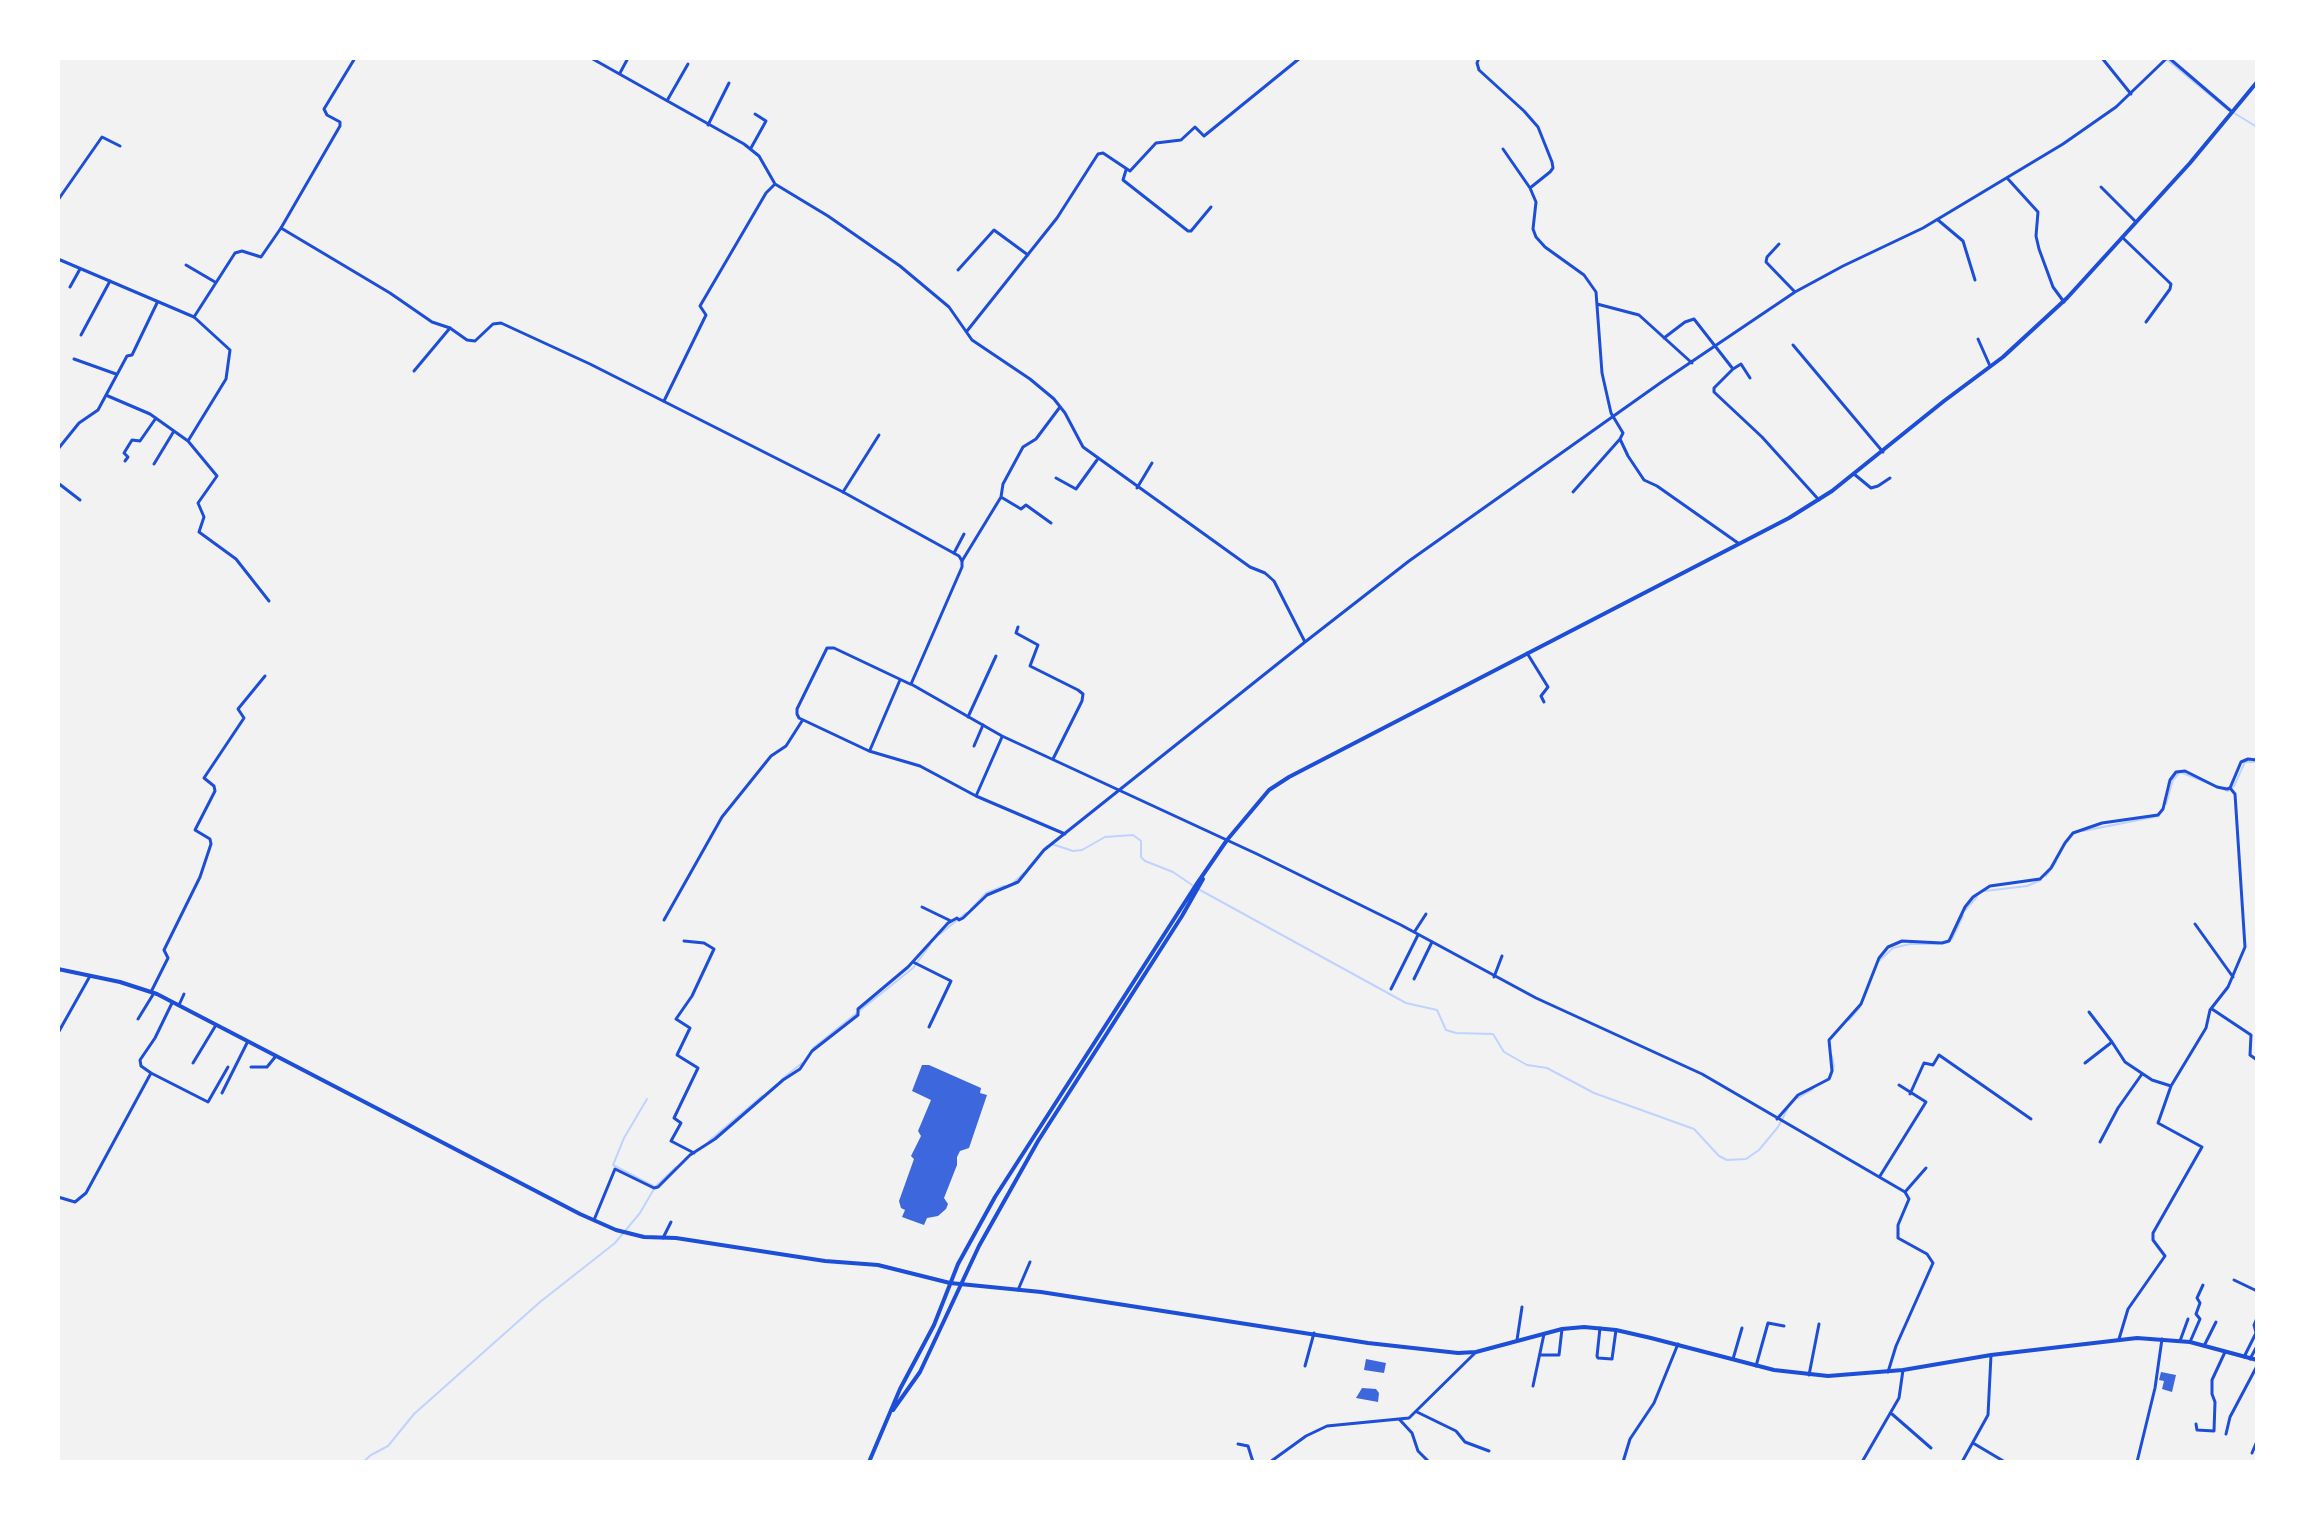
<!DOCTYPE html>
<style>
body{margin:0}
#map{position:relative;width:2315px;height:1520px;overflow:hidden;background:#f2f2f2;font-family:"Exo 2",sans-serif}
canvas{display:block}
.frame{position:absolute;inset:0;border:60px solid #fff;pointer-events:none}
</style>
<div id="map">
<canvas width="2315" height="1520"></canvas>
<div class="frame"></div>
</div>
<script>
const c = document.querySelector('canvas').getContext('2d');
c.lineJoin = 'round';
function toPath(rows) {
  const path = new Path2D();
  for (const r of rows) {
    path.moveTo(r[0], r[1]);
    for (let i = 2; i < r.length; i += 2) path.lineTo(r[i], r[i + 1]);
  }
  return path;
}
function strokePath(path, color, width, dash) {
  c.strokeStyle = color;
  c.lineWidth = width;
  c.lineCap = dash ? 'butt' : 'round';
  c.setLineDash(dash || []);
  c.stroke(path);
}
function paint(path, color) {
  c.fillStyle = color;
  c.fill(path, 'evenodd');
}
const stream = toPath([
 [2165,58,2228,110],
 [2234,113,2257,127],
 [2166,804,2173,780,2180,772,2228,791,2234,786,2245,762,2257,762],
 [2083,831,2159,816],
 [1052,844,1073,851,1082,850,1105,837,1133,835,1141,841,1141,857,1145,861,1173,872,1195,887],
 [1028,868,1047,846],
 [2046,876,2056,862],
 [1014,882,1024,873],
 [1200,890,1406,1003,1437,1010,1446,1030,1456,1033,1493,1034,1504,1052,1527,1065,1547,1068,1594,1093,1694,1129,1719,1156,1727,1160,1746,1159,1759,1150,1778,1127,1788,1108],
 [1985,891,2027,886,2041,880],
 [971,909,986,893,1004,886],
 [1965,910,1977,897],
 [940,934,966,913],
 [1952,939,1963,916],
 [1879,961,1893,948,1910,944,1939,944],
 [1849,1020,1860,1007],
 [813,1048,913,968,930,945],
 [1831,1077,1834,1066,1832,1056],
 [782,1079,802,1063],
 [1798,1098,1813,1089],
 [647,1099,624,1138,613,1165,655,1187],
 [709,1141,762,1096],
 [363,1462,371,1455,388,1446,414,1414,540,1302,615,1243,640,1213,655,1187,676,1167]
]);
const building = toPath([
 [922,1065,929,1065,981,1088,980,1093,987,1095,969,1148,960,1151,957,1157,957,1165,944,1198,948,1204,946,1209,938,1216,927,1218,924,1225,902,1217,905,1210,901,1208,899,1201,914,1159,911,1156,921,1136,918,1131,931,1100,912,1091],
 [1366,1359,1386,1363,1384,1373,1364,1370],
 [2161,1372,2176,1375,2172,1392,2162,1389,2164,1381,2159,1380],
 [1362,1388,1376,1389,1379,1393,1378,1402,1356,1398]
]);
const minor = toPath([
 [591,58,744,144,759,156,775,184,828,216,900,266,949,307,972,340,1030,379,1054,399,1065,413,1083,447,1250,567,1265,573,1274,581,1305,642,1044,850,1018,882,987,895,963,918,959,920,957,918,948,923,908,967,858,1009,858,1015,812,1051,800,1069,783,1080,715,1139,690,1155,658,1187,654,1188,615,1169,594,1220],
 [1479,58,1477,63,1479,70,1524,111,1538,127,1552,162,1553,168,1550,172,1530,188,1536,202,1533,229,1536,237,1545,247,1584,275,1596,292,1602,373,1611,413,1623,433,1620,439,1628,456,1644,480,1657,486,1738,543],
 [2102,58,2131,94],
 [2169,58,2231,111],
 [620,73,628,58],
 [668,99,688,64],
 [708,125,729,83],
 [751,148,766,121,755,114],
 [1503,149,1530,188],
 [1126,170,1123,180,1188,231,1191,231,1211,207],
 [2008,179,2038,212,2036,236,2039,249,2053,287,2064,302],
 [2101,187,2135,221],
 [58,200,102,137,120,146],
 [1938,220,1963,241,1975,280],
 [281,228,340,126,340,122,327,115,324,109,355,58],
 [2123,238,2171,284,2170,289,2146,322],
 [1779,244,1767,257,1766,262,1795,292],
 [186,265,215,282],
 [958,270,994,230,1028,255],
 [70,287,80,269],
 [1597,304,1639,315,1692,363],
 [194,317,230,350,226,379,188,441,217,476,198,503,204,517,199,532,236,559,269,601],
 [967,331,1057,218,1098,154,1103,153,1130,171,1156,143,1181,140,1195,127,1204,136,1300,58],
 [81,335,110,281],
 [1664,338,1685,322,1694,319,1733,369,1741,364,1750,378],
 [1978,339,1990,366],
 [1793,345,1883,452],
 [74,359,116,374],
 [1733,369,1714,388,1714,392,1762,437,1819,500],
 [414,371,450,328],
 [108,396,150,414,188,441],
 [664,401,706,315,700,306,766,193,775,184],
 [58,449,79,423,98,410,127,356,132,355,157,303],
 [125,461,128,457,124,453,132,440,140,441,156,418],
 [154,464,174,431],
 [1854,474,1871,488,1878,486,1890,478],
 [1056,478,1076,489,1097,460],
 [58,483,80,500],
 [1137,488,1152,463],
 [843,492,879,435],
 [1573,492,1620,439],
 [1001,497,1021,509,1026,505,1051,523],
 [954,553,964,534],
 [962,561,1001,497,1003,484,1023,447,1036,439,1060,407],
 [1018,627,1016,633,1038,645,1030,666,1078,690,1083,694,1082,701,1053,759],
 [1305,642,1409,561,1663,381,1795,292,1843,266,1923,228,2063,144,2116,107,2167,58],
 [1527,653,1548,687,1541,696,1544,702],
 [910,684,834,648,827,648,797,709,797,714,799,718,869,751,920,766,976,796,1065,834],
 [968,717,996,656],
 [974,746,983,725],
 [870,750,900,680],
 [976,796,1002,737],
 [922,907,951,921],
 [664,920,722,817,771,756,786,746,802,721],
 [2195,924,2233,977],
 [1415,931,1426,914],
 [684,941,704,943,714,949,692,996,676,1019,690,1028,677,1055,698,1068,674,1118,681,1123,671,1141,694,1153],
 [913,962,951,981,929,1027],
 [1494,977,1502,956],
 [1414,979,1432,942],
 [1391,989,1418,935],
 [151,992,168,958,164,950,200,877,211,844,210,839,195,830,215,791,214,786,204,778,244,718,238,709,265,676],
 [179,1005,184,994],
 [2212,1009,2251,1035,2250,1055,2257,1060],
 [2089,1012,2112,1042],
 [138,1019,154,993],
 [58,1033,90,976],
 [193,1063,216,1025],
 [2085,1063,2112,1042,2125,1062,2152,1080,2171,1086,2158,1123,2202,1147,2153,1233,2153,1240,2165,1256,2128,1309,2119,1339],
 [251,1067,267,1067,276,1056],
 [151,1073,208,1102,228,1067],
 [2171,1086,2206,1028,2210,1010,2228,987,2245,947,2235,794,2230,788],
 [222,1093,247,1043],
 [1910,1094,1924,1063,1933,1065,1939,1055,2031,1119],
 [1777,1119,1798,1095,1829,1079,1832,1071,1829,1040,1861,1004,1879,958,1888,947,1902,941,1942,943,1949,941,1965,907,1973,897,1990,886,2040,879,2051,868,2065,843,2073,833,2102,823,2158,815,2163,809,2170,780,2176,772,2185,771,2217,787,2227,789,2230,788,2241,762,2248,759,2257,760],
 [2100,1142,2118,1108,2142,1074],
 [1880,1176,1926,1102,1899,1085],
 [1905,1192,1926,1168],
 [58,1197,75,1202,86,1193,151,1073,141,1066,140,1060,155,1038,172,1003],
 [663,1238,671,1222],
 [2234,1280,2257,1291],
 [1018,1290,1030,1262],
 [1600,1328,1597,1356,1598,1358,1612,1359,1616,1330],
 [1517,1340,1522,1307],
 [2180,1341,2188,1319],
 [2190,1342,2200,1319,2196,1314,2200,1303,2197,1298,2203,1285],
 [2204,1346,2216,1322],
 [1540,1355,1559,1355,1562,1329],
 [2244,1357,2256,1333,2254,1325,2257,1318],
 [1733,1359,1742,1328],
 [2250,1359,2257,1346],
 [1305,1366,1314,1333],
 [1756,1366,1768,1323,1784,1326],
 [1809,1375,1819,1324],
 [1533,1386,1544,1334],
 [1417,1412,1456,1431,1465,1442,1489,1451],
 [1892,1414,1931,1448],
 [1400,1420,1412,1433,1418,1451,1429,1462],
 [2196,1424,2197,1430,2214,1431,2215,1402,2212,1394,2212,1380,2225,1352],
 [2226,1434,2230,1417,2257,1366],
 [1973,1443,2005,1462],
 [1238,1444,1248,1446,1253,1462],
 [2252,1453,2257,1441],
 [1270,1462,1306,1436,1327,1426,1409,1418,1476,1352],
 [1623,1462,1630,1439,1654,1403,1678,1344],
 [1862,1462,1899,1398,1903,1370],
 [1962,1462,1988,1415,1991,1355],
 [2137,1462,2155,1388,2162,1339]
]);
const tertiary = toPath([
 [58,259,194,317,235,253,242,251,261,257,281,228,390,293,432,322,450,328,467,340,475,341,493,324,501,323,590,364,843,492,959,556,962,561,962,567,911,684,1002,736,1257,854,1401,925,1536,998,1702,1074,1905,1192,1909,1199,1898,1225,1898,1238,1927,1254,1933,1263,1896,1346,1888,1372]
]);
const secondary = toPath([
 [58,969,120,982,157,994,580,1214,616,1230,644,1237,676,1238,825,1261,878,1265,950,1283,1041,1292,1368,1343,1458,1353,1476,1352,1562,1329,1584,1327,1616,1330,1651,1338,1774,1370,1828,1376,1903,1370,1991,1355,2137,1338,2190,1342,2257,1360]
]);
const primary = toPath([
 [893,1410,920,1372,979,1246,1038,1141,1182,916,1203,879],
 [869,1462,900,1389,934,1325,958,1264,995,1197,1196,885,1227,840,1269,790,1289,777,1789,518,1832,491,1944,401,2003,357,2067,298,2190,163,2257,82]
]);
strokePath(stream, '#bfd3fe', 2);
paint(building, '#3d67dc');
strokePath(minor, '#1d4ed8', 3);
strokePath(tertiary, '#1d4ed8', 3);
strokePath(secondary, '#1d4ed8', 4);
strokePath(primary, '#1d4ed8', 4);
</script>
